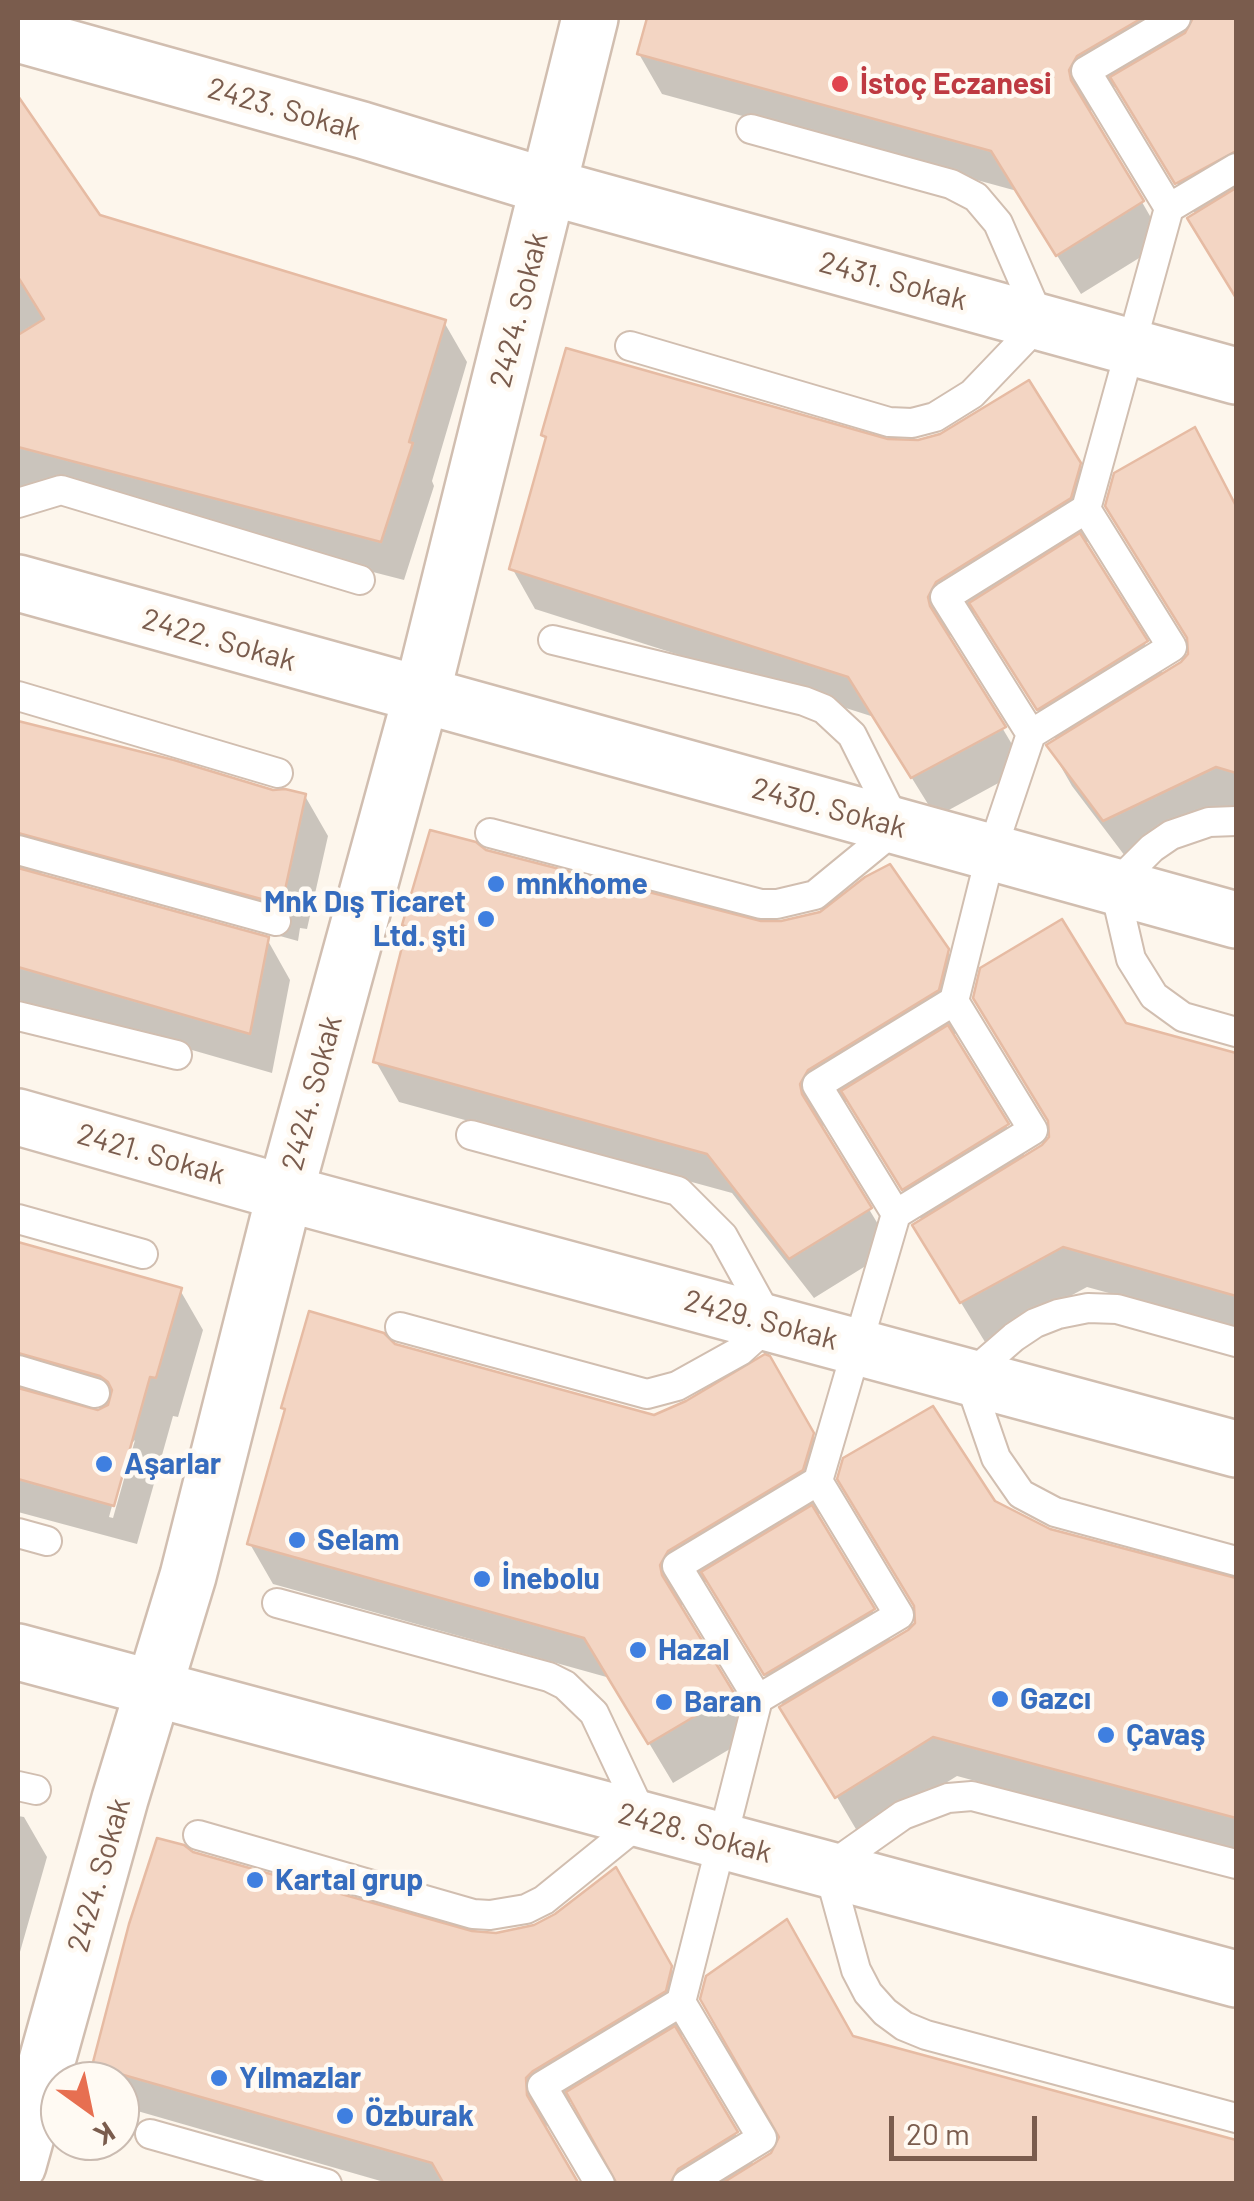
<!DOCTYPE html>
<meta charset="utf-8">
<style>
body{margin:0}
#map{position:relative;width:1254px;height:2201px;overflow:hidden;background:#fdf6ec;font-family:Barlow,sans-serif}
canvas{display:block}
.frame{position:absolute;inset:0;border:20px solid #7a5c4d;pointer-events:none}
.north{position:absolute;left:40px;top:2061px;width:100px;height:100px;box-sizing:border-box;background:#fffaf3;border:2px solid #cabbb1;border-radius:50%;rotate:147deg;font-size:28px;font-weight:700;line-height:40px;text-align:center;color:#7a5c4d}
.north::after{content:'';display:block;margin:auto;width:35px;height:45px;background:#e76f51;clip-path:polygon(50% 0,100% 100%,50% 72%,0 100%)}
.scale{position:absolute;left:889px;top:2116px;width:148px;height:45px;box-sizing:border-box;border:5px solid #7a5c4d;border-top:0;padding-left:12px;font-size:30px;line-height:35px;white-space:nowrap;color:#7a5c4d;-webkit-text-stroke:8px #fffaf3;paint-order:stroke}
</style>
<div id="map">
<canvas width="1254" height="2201"></canvas>
<div class="frame"></div>
<div class="north">K</div>
<div class="scale">20 m</div>
</div>
<script>
const c = document.querySelector('canvas').getContext('2d');
c.lineJoin = 'round';
function paint(path, color) {
  c.fillStyle = color;
  c.fill(path, 'evenodd');
}
function toPath(rows) {
  const path = new Path2D();
  for (const r of rows) {
    path.moveTo(r[0], r[1]);
    for (let i = 2; i < r.length; i += 2) path.lineTo(r[i], r[i + 1]);
  }
  return path;
}
function strokePath(path, color, width, dash) {
  c.strokeStyle = color;
  c.lineWidth = width;
  c.lineCap = dash ? 'butt' : 'round';
  c.setLineDash(dash || []);
  c.stroke(path);
}
function drawText(font, color, halo, rows, align = 'center') {
  c.font = font + ' Barlow,sans-serif';
  c.lineWidth = 9;
  c.setLineDash([]);
  c.textBaseline = 'middle';
  c.strokeStyle = halo;
  c.fillStyle = color;
  for (const [text, x, y, turn = 0] of rows) {
    c.save();
    c.translate(x, y);
    c.rotate((+turn || 0) * Math.PI / 180);
    c.textAlign = isNaN(turn) ? turn : align;
    if (halo) c.strokeText(text, 0, 0);
    c.fillText(text, 0, 0);
    c.restore();
  }
}
const shadow = toPath([
 [650,18,1236,18,1236,296,1214,258,1196,215,1118,85,1099,96,1090,112,1165,242,1081,294,1017,191,662,94,639,54],
 [24,110,98,217,444,322,467,362,432,481,434,486,404,580,54,490,18,508,18,114],
 [543,435,888,442,1078,464,1102,505,1093,538,1084,544,1164,675,1190,655,1217,470,1236,507,1236,808,1128,860,1072,786,1049,746,1057,741,977,611,958,622,949,638,1026,768,936,817,874,717,535,609,512,568,547,442],
 [18,723,173,763,273,792,305,796,328,836,307,929,300,928,298,941,47,872,35,875,267,939,290,980,272,1073,18,1000],
 [484,852,760,924,947,950,970,991,961,1030,952,1036,1026,1158,1044,1147,1124,1025,1236,1055,1236,1328,1087,1287,985,1342,938,1265,922,1221,849,1100,824,1116,823,1133,893,1249,814,1298,732,1193,399,1102,376,1062,408,931,405,925],
 [18,1244,180,1290,203,1330,178,1417,173,1416,137,1544,18,1512],
 [29,1393,48,1393,104,1409,91,1413],
 [135,1440,113,1518,109,1517,128,1447],
 [394,1346,654,1417,687,1404,768,1358,835,1475,825,1510,816,1516,892,1643,910,1632,993,1503,1050,1531,1236,1580,1236,1851,957,1776,860,1836,709,1580,690,1591,681,1607,683,1614,755,1734,673,1783,610,1678,273,1584,250,1544,287,1414,283,1407],
 [18,1816,24,1817,47,1857,18,1959],
 [192,1854,472,1934,496,1935,535,1927,556,1916,616,1871,694,2008,688,2031,678,2037,754,2165,779,2149,852,2039,1236,2142,1236,2184,620,2184,573,2100,555,2111,546,2127,576,2184,391,2184,120,2106,120,2081,104,2081,95,2065]
]);
const building = toPath([
 [647,18,1142,18,1077,56,1069,70,1071,80,1144,201,1056,256,991,151,637,54,647,18],
 [1193,18,1236,18,1236,151,1175,184,1110,77,1185,33,1193,18],
 [18,96,100,215,446,320,409,442,413,443,381,542,18,447,18,335,44,319,18,277,18,96],
 [1236,188,1236,298,1187,218,1236,188],
 [566,348,888,439,918,440,940,434,1029,380,1081,463,1071,498,936,582,928,597,930,606,1006,727,911,778,848,677,509,569,546,437,541,435,566,348],
 [1195,427,1236,506,1236,773,1216,767,1103,821,1046,745,1181,662,1188,654,1187,638,1105,506,1114,473,1195,427],
 [1080,533,1148,641,1037,710,969,603,1080,533],
 [18,721,174,760,273,790,285,789,306,794,285,890,278,889,276,903,18,833,18,721],
 [430,830,476,842,486,850,761,921,781,921,820,912,865,877,890,864,949,949,939,990,808,1070,800,1084,802,1094,872,1208,789,1259,707,1154,373,1062,407,927,402,925,430,830],
 [18,868,269,937,250,1034,18,967,18,868],
 [1062,919,1126,1023,1236,1053,1236,1296,1063,1247,960,1303,912,1225,1042,1145,1049,1137,1048,1121,973,998,980,968,1062,919],
 [948,1025,1009,1124,902,1190,841,1091,948,1025],
 [18,1242,182,1288,156,1378,150,1377,114,1506,18,1479,18,1388,98,1410,108,1405,112,1390,108,1382,100,1376,18,1353,18,1242],
 [309,1311,384,1333,395,1344,654,1415,686,1401,765,1354,770,1356,814,1433,803,1470,668,1551,660,1565,662,1575,734,1693,648,1744,584,1638,247,1544,285,1409,281,1408,309,1311],
 [933,1406,995,1501,1050,1529,1236,1578,1236,1818,933,1737,835,1798,779,1707,908,1630,915,1623,914,1606,837,1479,843,1458,933,1406],
 [812,1505,875,1609,764,1675,701,1572,812,1505],
 [157,1838,184,1845,193,1852,472,1931,496,1933,534,1925,555,1914,616,1867,672,1966,666,1991,533,2071,526,2078,527,2095,579,2184,444,2184,432,2163,92,2066,129,1924,157,1838],
 [787,1919,853,2036,1236,2140,1236,2184,721,2184,771,2153,779,2137,700,1999,706,1976,787,1919],
 [675,2026,738,2132,678,2169,670,2184,617,2184,566,2092,675,2026]
]);
const service = toPath([
 [1169,208,1086,71,1176,18],
 [630,346,889,422,912,423,935,417,972,394,1041,322,998,223,976,197,951,184,751,129],
 [18,503,61,490,360,580],
 [18,696,278,773],
 [1031,734,945,597,1086,509,1169,208,1236,168],
 [1236,821,1209,822,1171,835,1152,848,1114,886,1131,959,1154,996,1183,1017,1236,1032],
 [490,833,761,904,777,904,815,895,898,827,852,735,824,709,804,701,553,640],
 [18,850,276,921],
 [18,1016,177,1055],
 [896,1214,817,1085,954,1001,991,853,1031,734,1172,647,1086,509],
 [18,1219,143,1254],
 [400,1327,647,1394,677,1386,740,1351,771,1323,723,1236,678,1191,471,1135],
 [1236,1342,1117,1309,1088,1308,1058,1314,1035,1323,1014,1337,968,1377,996,1458,1021,1494,1055,1512,1236,1561],
 [18,1370,95,1393],
 [18,1533,47,1541],
 [758,1699,677,1566,818,1481,896,1214,1033,1130,954,1001],
 [18,1786,36,1790],
 [198,1835,473,1914,490,1915,526,1909,544,1900,644,1819,594,1713,565,1685,549,1677,277,1603],
 [1236,1864,972,1796,948,1798,903,1815,828,1868,856,1970,868,1993,885,2012,904,2026,926,2035,1236,2118],
 [150,2134,327,2184],
 [600,2184,542,2086,681,2002],
 [687,2184,762,2138,681,2002,758,1699,899,1615,818,1481]
]);
const minor = toPath([
 [18,34,362,130,549,187,1236,376],
 [18,583,1236,920],
 [18,1117,285,1193,1236,1449],
 [18,1652,1236,1979]
]);
const tertiary = toPath([
 [18,2165,120,1799,188,1576,285,1193,421,697,590,18]
]);
const markers = [
 [840,84,10,"#e0444e"],
 [496,884,10,"#3f7fe0"],
 [486,919,10,"#3f7fe0"],
 [104,1464,10,"#3f7fe0"],
 [297,1540,10,"#3f7fe0"],
 [482,1579,10,"#3f7fe0"],
 [638,1650,10,"#3f7fe0"],
 [1000,1699,10,"#3f7fe0"],
 [664,1702,10,"#3f7fe0"],
 [1106,1735,10,"#3f7fe0"],
 [255,1880,10,"#3f7fe0"],
 [219,2078,10,"#3f7fe0"],
 [345,2116,10,"#3f7fe0"]
];
const healthNames = [
 ["İstoç Eczanesi",860,84]
];
const streetNames = [
 ["2423. Sokak",284,109,16],
 ["2431. Sokak",893,281,15],
 ["2424. Sokak",519,310,-76],
 ["2422. Sokak",219,640,16],
 ["2430. Sokak",829,808,15],
 ["2424. Sokak",312,1093,-75],
 ["2421. Sokak",151,1154,16],
 ["2429. Sokak",761,1320,15],
 ["2428. Sokak",695,1833,15],
 ["2424. Sokak",99,1875,-74]
];
const shopNames = [
 ["mnkhome",516,884],
 ["Mnk Dış Ticaret",466,902,"right"],
 ["Ltd. şti",466,936,"right"],
 ["Aşarlar",124,1464],
 ["Selam",317,1540],
 ["İnebolu",502,1579],
 ["Hazal",658,1650],
 ["Gazcı",1020,1699],
 ["Baran",684,1702],
 ["Çavaş",1126,1735],
 ["Kartal grup",275,1880],
 ["Yılmazlar",239,2078],
 ["Özburak",365,2116]
];
paint(shadow, '#0003');
paint(building, '#f3d5c3');
strokePath(building, '#e6bba3', 2.5);
strokePath(service, '#d1beb0', 32);
strokePath(minor, '#d1beb0', 60);
strokePath(tertiary, '#d1beb0', 60);
strokePath(service, '#fff', 28);
strokePath(minor, '#fff', 55);
strokePath(tertiary, '#fff', 55);
for (const [x, y, r, color] of markers) {
  const dot = new Path2D();
  dot.arc(x, y, r, 0, 2 * Math.PI);
  c.fillStyle = color;
  c.fill(dot);
  strokePath(dot, '#fffaf3', 4);
}
drawText('bold 30px', '#be3a42', '#fffaf3', healthNames, 'left');
drawText('30px', '#7a5c4d', '#fffaf3', streetNames);
drawText('bold 30px', '#366cbe', '#fffaf3', shopNames, 'left');
</script>
